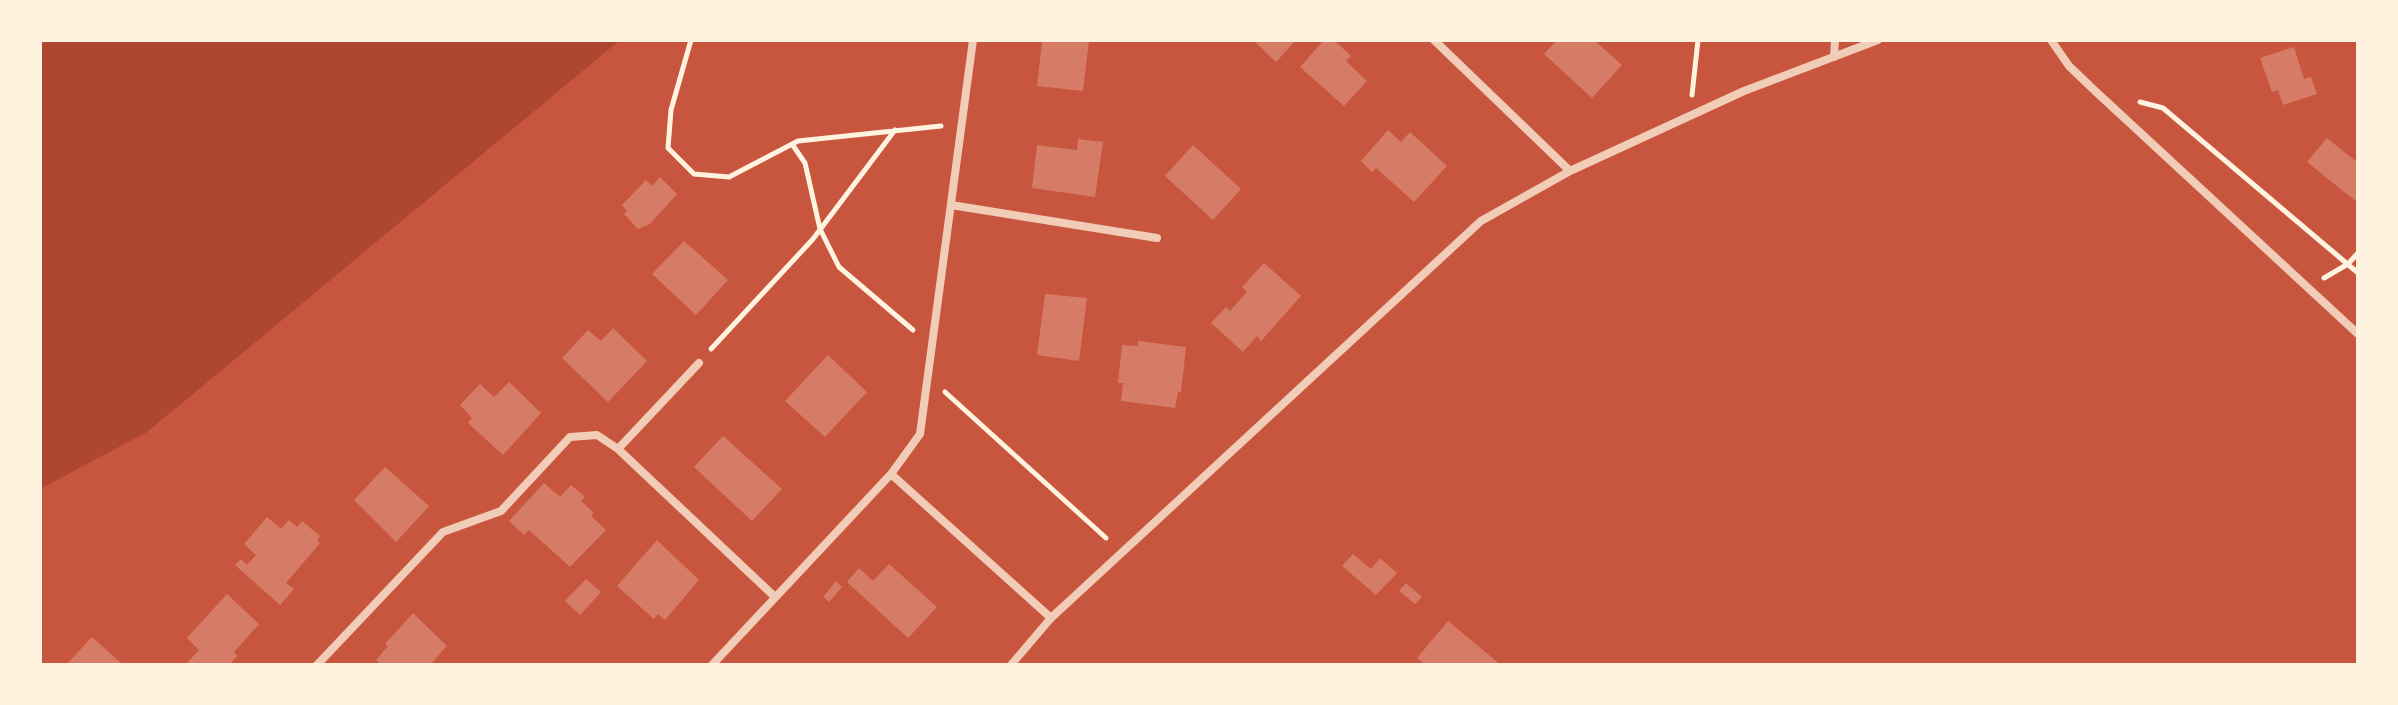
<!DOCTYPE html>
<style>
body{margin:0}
#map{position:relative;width:2398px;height:705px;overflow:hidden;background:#c8553d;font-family:Barlow,sans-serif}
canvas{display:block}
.frame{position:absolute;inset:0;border:42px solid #fff3e0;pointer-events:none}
</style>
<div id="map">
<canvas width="2398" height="705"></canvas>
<div class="frame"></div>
</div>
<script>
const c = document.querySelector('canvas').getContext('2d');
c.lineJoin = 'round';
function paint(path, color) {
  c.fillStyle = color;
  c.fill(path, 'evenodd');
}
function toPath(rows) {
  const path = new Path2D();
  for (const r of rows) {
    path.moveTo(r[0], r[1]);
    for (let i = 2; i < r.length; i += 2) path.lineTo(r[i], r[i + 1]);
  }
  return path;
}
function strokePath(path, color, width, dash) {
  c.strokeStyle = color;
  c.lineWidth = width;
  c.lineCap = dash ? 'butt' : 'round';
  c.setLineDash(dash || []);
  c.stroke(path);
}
const green = toPath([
 [40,40,620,40,147,432,40,489]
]);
const building = toPath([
 [1045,40,1089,40,1083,91,1037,86,1042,42],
 [1253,40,1296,40,1276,62],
 [1324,40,1334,40,1351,56,1346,61,1367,81,1344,106,1300,67],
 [1557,40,1594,40,1622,65,1592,98,1544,54],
 [2294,47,2304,79,2311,77,2317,94,2283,105,2278,90,2272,92,2260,58],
 [1388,130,1401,142,1410,132,1447,166,1414,202,1376,168,1372,172,1361,161],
 [2327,138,2358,163,2358,203,2307,162],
 [1078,139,1103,142,1095,197,1032,188,1037,145,1077,150],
 [1193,145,1241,189,1213,220,1165,176],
 [660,177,677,194,650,224,638,229,624,214,627,211,622,205,646,180,652,186],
 [684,241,728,280,696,315,652,274],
 [1264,263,1301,296,1261,341,1257,336,1243,352,1211,323,1226,307,1230,311,1247,292,1242,287],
 [1045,294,1087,298,1079,361,1037,355],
 [613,328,647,361,608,402,562,358,588,330,601,341],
 [1138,341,1186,347,1181,392,1178,392,1175,408,1121,401,1123,383,1118,383,1122,345,1138,346],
 [828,355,867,392,825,437,785,401],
 [509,382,541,413,503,455,468,423,472,418,460,405,480,384,494,397],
 [723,436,782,489,752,521,694,467],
 [385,467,429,506,396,542,354,500],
 [544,483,560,497,571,485,585,497,581,501,594,513,591,516,606,530,570,567,529,530,524,535,509,521],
 [267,517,281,529,289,520,297,527,302,521,320,536,317,540,320,543,286,583,294,589,280,605,235,565,241,559,247,565,256,555,244,544],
 [657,540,699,580,665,620,658,614,654,619,617,586],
 [1353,554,1371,569,1380,558,1397,573,1376,595,1342,566],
 [889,564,937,607,908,638,847,582,859,568,873,581],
 [586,579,601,592,580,615,565,601],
 [836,581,842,587,829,602,823,597],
 [1406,583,1422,597,1415,604,1399,591],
 [227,594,259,624,234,652,237,656,229,665,189,665,187,663,199,650,187,638],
 [413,613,447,646,430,665,382,665,376,660,388,646,385,644],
 [1448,621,1501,665,1425,665,1417,658],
 [92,637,123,665,66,665]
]);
const path = toPath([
 [691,40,671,110,668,148,694,174,729,177,798,141,941,126],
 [1692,95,1698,40],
 [2140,102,2163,108,2358,273],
 [792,144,805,163,820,229,839,267,913,330],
 [2324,278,2348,264,2358,253],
 [711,349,813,239,895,130],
 [945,392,1106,538]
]);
const minor = toPath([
 [1434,40,1570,171],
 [2051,40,2069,66,2093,89,2358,334],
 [1834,57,1835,40],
 [951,205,1157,238],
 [618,449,699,363],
 [891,474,1051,618],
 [317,665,443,532,501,511,570,437,597,435,618,449,775,597],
 [712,665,891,474,920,434,973,40],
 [1011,665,1051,618,1481,221,1570,171,1744,91,1878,40]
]);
paint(green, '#ae4732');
paint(building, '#d67c66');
strokePath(path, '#fff3e0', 5);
strokePath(minor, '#f1ccb7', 8);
</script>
